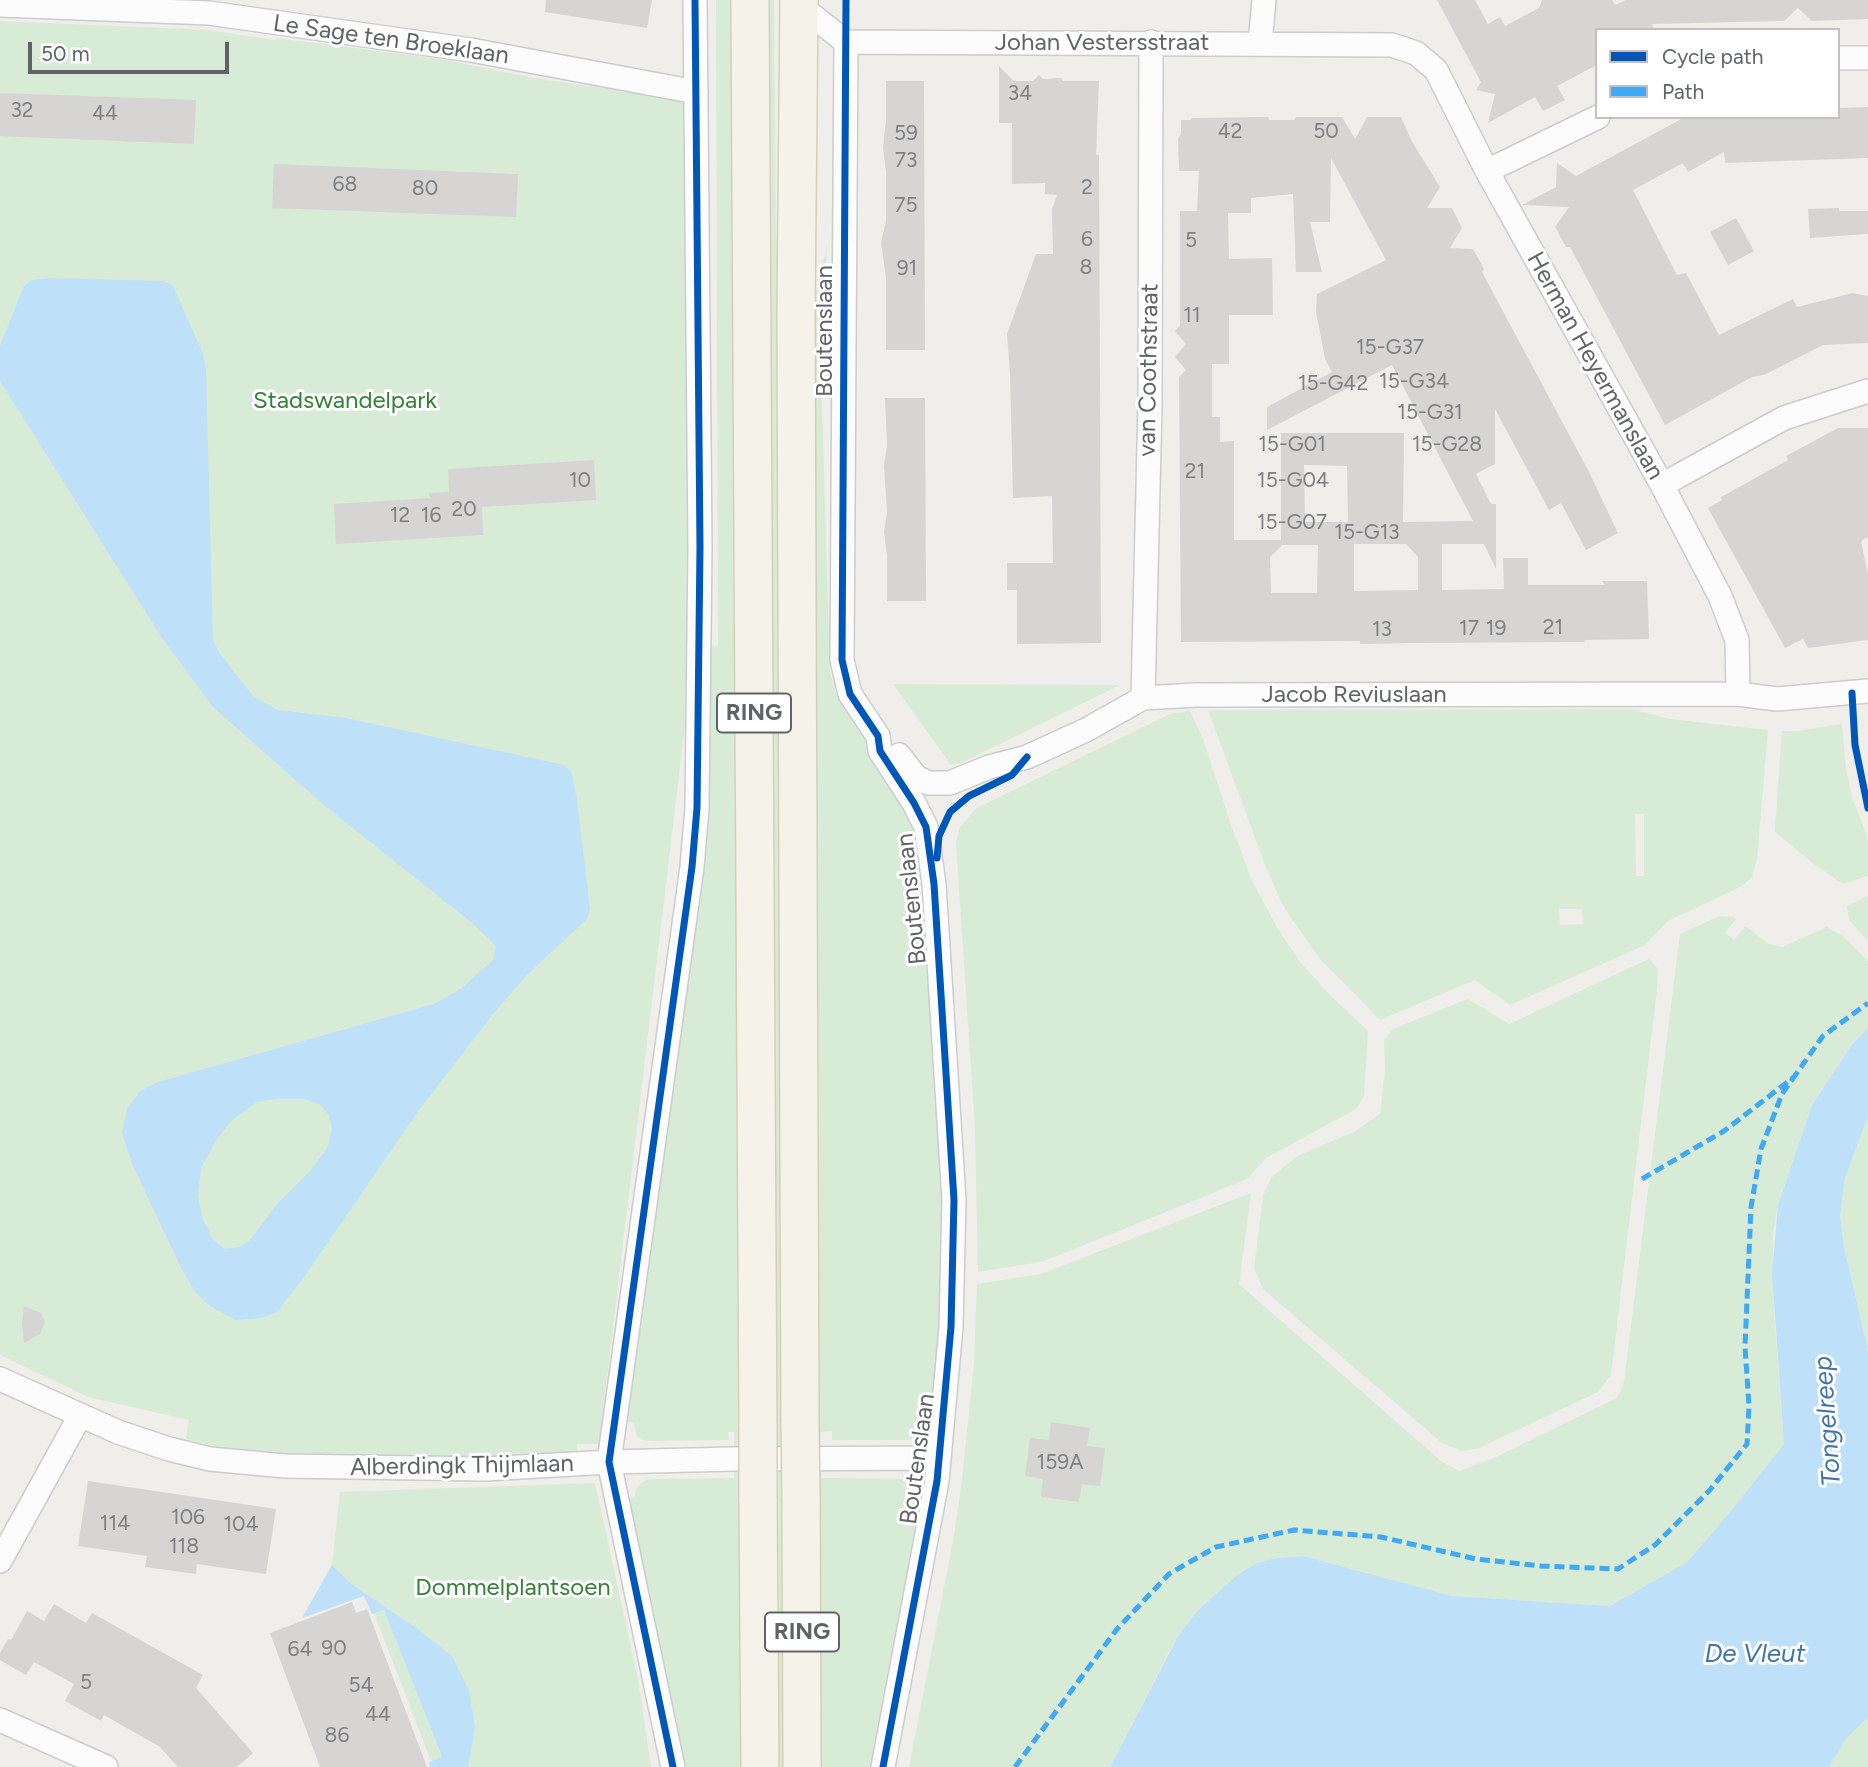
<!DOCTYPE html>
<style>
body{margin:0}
#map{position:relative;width:1868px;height:1767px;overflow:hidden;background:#efeeea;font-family:Figtree,sans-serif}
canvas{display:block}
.legend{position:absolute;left:1595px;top:28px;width:245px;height:91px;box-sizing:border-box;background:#fff;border:2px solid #bfc1c3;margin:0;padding:9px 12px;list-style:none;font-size:21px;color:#5f6368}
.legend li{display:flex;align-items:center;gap:14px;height:35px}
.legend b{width:35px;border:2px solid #bfc1c3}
.scale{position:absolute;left:28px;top:42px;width:201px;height:32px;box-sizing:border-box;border:4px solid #5f6368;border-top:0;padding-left:9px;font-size:21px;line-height:24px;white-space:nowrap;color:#5f6368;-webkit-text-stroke:5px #fff;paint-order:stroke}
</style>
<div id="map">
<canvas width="1868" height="1767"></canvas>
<ul class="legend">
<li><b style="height:9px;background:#0057b8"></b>Cycle path</li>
<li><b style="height:9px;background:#3fa9f5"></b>Path</li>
</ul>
<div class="scale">50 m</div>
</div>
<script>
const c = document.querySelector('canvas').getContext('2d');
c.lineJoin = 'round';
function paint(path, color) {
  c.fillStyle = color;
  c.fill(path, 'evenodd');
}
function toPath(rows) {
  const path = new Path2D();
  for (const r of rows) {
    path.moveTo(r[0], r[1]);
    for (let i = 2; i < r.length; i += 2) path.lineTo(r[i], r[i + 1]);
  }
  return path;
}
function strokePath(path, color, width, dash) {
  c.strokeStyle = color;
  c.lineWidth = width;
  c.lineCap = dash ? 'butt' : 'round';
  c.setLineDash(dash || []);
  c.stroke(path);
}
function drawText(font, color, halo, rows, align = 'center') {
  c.font = font + ' Figtree,sans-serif';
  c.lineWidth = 6;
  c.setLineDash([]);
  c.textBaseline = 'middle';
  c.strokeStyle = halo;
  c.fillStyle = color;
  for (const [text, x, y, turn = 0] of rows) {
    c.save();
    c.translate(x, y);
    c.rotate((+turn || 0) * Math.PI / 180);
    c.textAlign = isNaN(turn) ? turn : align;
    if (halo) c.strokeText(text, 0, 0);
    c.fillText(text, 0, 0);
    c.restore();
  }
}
const green = toPath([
 [716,0,738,0,747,1767,683,1767,627,1499,635,1497,636,1489,641,1483,648,1479,734,1478,734,1432,728,1432,729,1440,650,1441,642,1440,637,1436,633,1422,624,1421,707,647,718,646],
 [762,0,774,0,776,231,781,305,789,1767,771,1767],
 [0,21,208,30,275,40,276,38,441,59,534,78,696,102,685,725,599,1444,577,1444,577,1454,474,1459,328,1459,240,1452,186,1439,189,1420,88,1397,0,1355],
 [827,245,821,373,830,673,836,694,908,805,919,835,942,1133,943,1260,935,1426,927,1425,923,1433,909,1440,832,1440,832,1431,821,1432,821,1478,903,1479,911,1483,914,1491,913,1501,920,1503,870,1767,814,1767,807,332],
 [893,684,1120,685,963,762,951,765],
 [1631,709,1670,719,1768,730,1757,859,1752,877,1742,886,1668,921,1645,945,1510,1005,1475,980,1380,1020,1320,959,1285,909,1268,873,1208,710],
 [1635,814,1644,814,1644,876,1636,876],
 [1559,909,1582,909,1583,924,1560,925],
 [1190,711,1203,739,1231,825,1252,881,1278,929,1300,962,1332,997,1368,1031,1364,1096,1356,1109,1266,1158,1247,1179,1045,1261,978,1272,975,1128,956,843,959,829,975,809,987,803,1170,714],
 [1842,724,1846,769,1852,797,1868,839,1868,876,1843,884,1814,864,1775,832,1775,829,1782,731,1797,731],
 [1868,896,1868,941,1849,920,1847,906],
 [1719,916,1734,917,1736,919,1725,933,1734,940,1745,926,1769,944,1782,947,1827,927,1844,937,1868,961,1868,1028,1853,1043,1812,1105,1778,1205,1773,1234,1774,1309,1784,1444,1731,1511,1687,1562,1610,1606,1452,1596,1303,1556,1276,1558,1254,1564,1236,1576,1198,1610,1178,1636,1168,1654,1110,1767,909,1767,954,1536,962,1480,974,1363,977,1284,1041,1274,1251,1193,1239,1284,1442,1462,1459,1471,1494,1458,1617,1398,1624,1382,1680,934],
 [1649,959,1658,969,1657,989,1611,1375,1598,1392,1479,1448,1462,1451,1442,1443,1263,1289,1254,1269,1263,1196,1271,1178,1297,1156,1354,1132,1380,1114,1385,1070,1384,1041,1393,1029,1468,999,1509,1024],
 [1868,1116,1868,1351,1844,1245,1840,1216,1845,1178],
 [595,1483,638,1679,651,1767,468,1767,470,1755,412,1625,353,1585,332,1565,340,1492],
 [384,1609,442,1758,431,1761,374,1613],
 [1868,1717,1868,1767,1829,1767,1846,1739]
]);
const water = toPath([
 [52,278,163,281,173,286,203,354,206,369,213,640,220,654,254,697,278,710,346,718,564,765,571,771,577,800,590,909,587,919,527,975,493,1014,419,1110,304,1277,277,1312,262,1318,236,1320,211,1307,196,1293,181,1268,133,1166,122,1133,127,1109,140,1091,158,1082,434,1004,462,988,493,960,496,946,471,922,325,806,213,707,162,638,0,381,0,346,24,286,32,280],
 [278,1099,304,1099,321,1105,329,1115,332,1129,328,1147,311,1170,278,1203,250,1240,240,1247,225,1249,213,1239,203,1220,198,1196,201,1168,216,1140,233,1119,257,1102],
 [1868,1028,1868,1116,1845,1178,1840,1216,1844,1246,1868,1351,1868,1717,1846,1739,1829,1767,1110,1767,1178,1636,1198,1610,1236,1576,1254,1564,1276,1558,1303,1556,1452,1596,1610,1606,1687,1562,1731,1511,1784,1444,1772,1273,1778,1205,1812,1105,1853,1043],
 [332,1565,353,1585,412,1625,452,1656,469,1690,475,1727,468,1767,430,1767,429,1762,442,1757,384,1610,372,1614,364,1596,302,1618]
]);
const building = toPath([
 [546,0,652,0,647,28,545,12],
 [1437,0,1475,0,1488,24,1500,17,1505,26,1539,8,1542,0,1612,0,1615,5,1626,0,1868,0,1868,19,1812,21,1798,8,1784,21,1652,24,1654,30,1597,30,1597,65,1557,86,1565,100,1543,111,1535,97,1488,123,1495,94,1476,90,1481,82],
 [999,66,1014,81,1033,81,1039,75,1043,79,1061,78,1063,81,1099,81,1096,155,1099,155,1101,643,1017,644,1017,590,1007,590,1007,563,1053,563,1052,496,1013,498,1010,374,1007,334,1036,254,1053,254,1052,209,1057,195,1045,194,1045,183,1012,184,1012,123,999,123],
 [886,81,924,81,925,350,886,350,886,278,881,242,886,221,886,172,883,147,886,121],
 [0,93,196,100,194,144,0,136],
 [1868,107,1868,158,1725,163,1724,152,1688,172,1683,163,1633,190,1677,275,1686,273,1719,335,1793,299,1797,307,1853,293,1868,296,1868,343,1823,345,1764,375,1752,377,1665,425,1570,247,1566,247,1555,227,1569,207,1522,205,1556,187,1557,163,1576,176,1685,117,1838,117,1838,108],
 [1268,117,1269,120,1294,120,1296,117,1342,117,1355,139,1367,117,1401,117,1411,140,1440,187,1427,208,1452,208,1462,228,1450,248,1473,249,1484,269,1482,272,1589,472,1618,533,1586,550,1561,503,1549,510,1495,409,1495,464,1476,474,1491,504,1496,504,1496,569,1484,544,1442,544,1442,590,1504,589,1503,558,1528,558,1528,585,1605,585,1602,581,1647,581,1649,639,1584,640,1585,642,1411,643,1360,644,1360,641,1181,642,1179,377,1186,370,1175,357,1186,344,1175,331,1180,326,1180,211,1197,211,1199,171,1179,171,1178,139,1181,134,1181,120,1191,120,1192,118],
 [1331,158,1386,260,1317,294,1316,312,1325,359,1332,372,1267,407,1267,430,1392,365,1473,521,1403,522,1404,433,1281,433,1281,540,1234,540,1234,441,1220,442,1220,417,1212,417,1212,364,1229,364,1229,315,1273,315,1272,258,1229,259,1228,213,1251,213,1251,198,1293,194,1296,272,1322,272,1310,222,1330,222],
 [1304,465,1347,466,1348,522,1305,522],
 [1354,544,1406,544,1418,557,1418,590,1354,591],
 [1282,545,1318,545,1317,593,1271,593,1270,557],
 [274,164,518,174,516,217,272,208],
 [1839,208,1839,211,1868,211,1868,234,1810,238,1808,209],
 [1736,218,1754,251,1728,265,1710,232],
 [885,398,925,398,926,601,887,601,887,555,884,532,887,512,884,466,887,445],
 [1838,428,1868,428,1868,537,1861,541,1868,574,1868,640,1808,648,1803,639,1785,648,1708,508,1722,500,1721,497,1788,460,1786,456],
 [594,460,596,500,482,507,483,535,336,544,334,504,430,498,429,493,449,492,448,469],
 [24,1306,41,1313,45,1322,40,1334,24,1343,22,1323],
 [1051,1422,1090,1428,1087,1446,1105,1448,1100,1486,1082,1484,1079,1502,1041,1497,1043,1479,1025,1476,1030,1438,1049,1440],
 [88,1481,276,1509,266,1574,197,1564,196,1574,145,1567,147,1556,78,1546],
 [352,1602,356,1613,367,1609,427,1767,320,1767,270,1633],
 [54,1604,86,1623,92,1613,203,1675,196,1688,253,1753,237,1767,178,1767,160,1747,104,1715,101,1721,65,1701,74,1684,34,1662,26,1675,0,1660,0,1653,8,1639,11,1640,27,1611,44,1621]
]);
const street = toPath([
 [0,5,209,13,471,50,696,92],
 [799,5,846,42,1392,45,1416,53,1436,70,1487,171,1662,485,1720,596,1737,640,1738,694],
 [846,42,842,660,850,694,878,736,880,751,914,803,926,827,934,884,954,1200,951,1327,937,1481,883,1767],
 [1260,44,1264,0],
 [1838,58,1868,58],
 [1487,171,1598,117],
 [1662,485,1784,418,1868,391],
 [1143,698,1150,404,1151,42],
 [899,755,916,777,928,783,950,783,989,767,1027,757,1086,730,1143,698,1196,695,1738,694,1777,699,1868,691],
 [0,1379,118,1432,169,1449,210,1459,285,1466,485,1469,609,1462,734,1459,939,1458],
 [0,1561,80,1416],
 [0,1720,106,1767],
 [673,1767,609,1462,692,867,697,808,700,547,695,0]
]);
const primary = toPath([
 [750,0,758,1426],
 [799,0,796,314,800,1426],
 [801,1497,802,1767],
 [758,1498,760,1767]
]);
const primaryBridge = toPath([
 [758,1426,758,1498],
 [800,1426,801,1497]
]);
const quiet = toPath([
 [1642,1179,1724,1131,1794,1077,1823,1036,1868,1003],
 [1015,1767,1117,1629,1169,1574,1216,1547,1294,1530,1381,1537,1476,1559,1541,1566,1618,1569,1655,1545,1709,1491,1747,1444,1749,1406,1745,1347,1751,1207,1761,1149,1782,1094,1794,1077]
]);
const cycleway = toPath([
 [846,0,842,660,850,694,878,736,880,751,914,803,926,827,934,884,954,1200,951,1327,937,1481,883,1767],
 [1852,693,1855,745,1868,808],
 [937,858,939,836,950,812,969,796,1012,775,1027,757],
 [673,1767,609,1462,692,867,697,808,700,547,695,0]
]);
const numberNames = [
 ["34",1020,94],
 ["32",22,111],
 ["44",105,114],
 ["42",1230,132],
 ["50",1326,132],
 ["59",906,134],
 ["73",906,161],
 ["68",345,185],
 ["2",1087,188],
 ["80",425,189],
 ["75",906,206],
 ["6",1087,240],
 ["5",1191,241],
 ["8",1086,268],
 ["91",907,269],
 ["11",1192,316],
 ["15-G37",1390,348],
 ["15-G34",1414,382],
 ["15-G42",1333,384],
 ["15-G31",1430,413],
 ["15-G01",1292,445],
 ["15-G28",1447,445],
 ["21",1195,472],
 ["10",580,481],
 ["15-G04",1293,481],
 ["20",464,510],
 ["12",400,516],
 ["16",431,516],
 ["15-G07",1292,523],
 ["15-G13",1367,533],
 ["21",1553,628],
 ["17",1469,629],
 ["19",1496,629],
 ["13",1382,630],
 ["159A",1060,1463],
 ["106",188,1518],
 ["114",115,1524],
 ["104",241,1525],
 ["118",184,1547],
 ["90",334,1649],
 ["64",300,1650],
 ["5",86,1683],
 ["54",361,1686],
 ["44",378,1715],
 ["86",337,1736]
];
const shields = [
 [754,713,74],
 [802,1632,74]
];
const shieldNames = [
 ["RING",754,713],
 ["RING",802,1632]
];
const streetNames = [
 ["Le Sage ten Broeklaan",391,40,8],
 ["Johan Vestersstraat",1102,43],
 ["Boutenslaan",825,331,-90],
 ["Herman Heyermanslaan",1595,366,61],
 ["van Coothstraat",1149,370,-89],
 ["Jacob Reviuslaan",1354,695],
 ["Boutenslaan",912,899,-96],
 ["Boutenslaan",918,1459,-82],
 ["Alberdingk Thijmlaan",462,1466,-1]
];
const parkNames = [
 ["Stadswandelpark",345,401],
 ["Dommelplantsoen",513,1588]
];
const waterNames = [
 ["Tongelreep",1828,1421,-94],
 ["De Vleut",1755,1654]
];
paint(green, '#d8ebd6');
paint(water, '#bfe0f9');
paint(building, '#d6d5d3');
strokePath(street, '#cbcccc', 26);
strokePath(primary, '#d7ceb8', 40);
strokePath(street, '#fdfcfc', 23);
strokePath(primary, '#f4f2e9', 37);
strokePath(primaryBridge, '#d7ceb8', 40, []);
strokePath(primaryBridge, '#f4f2e9', 37);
strokePath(quiet, '#3fa9f5', 5, [10, 5]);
strokePath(cycleway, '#0057b8', 7);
drawText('21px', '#7e8184', null, numberNames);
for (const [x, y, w] of shields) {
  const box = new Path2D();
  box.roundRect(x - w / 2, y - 19.5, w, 39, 5);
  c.fillStyle = '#fff';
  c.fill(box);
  strokePath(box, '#5f6368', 2);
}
drawText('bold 23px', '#5f6368', null, shieldNames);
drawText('24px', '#5f6368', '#fff', streetNames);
drawText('24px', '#348238', '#fff', parkNames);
drawText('italic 26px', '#4174aa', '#fff', waterNames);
</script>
